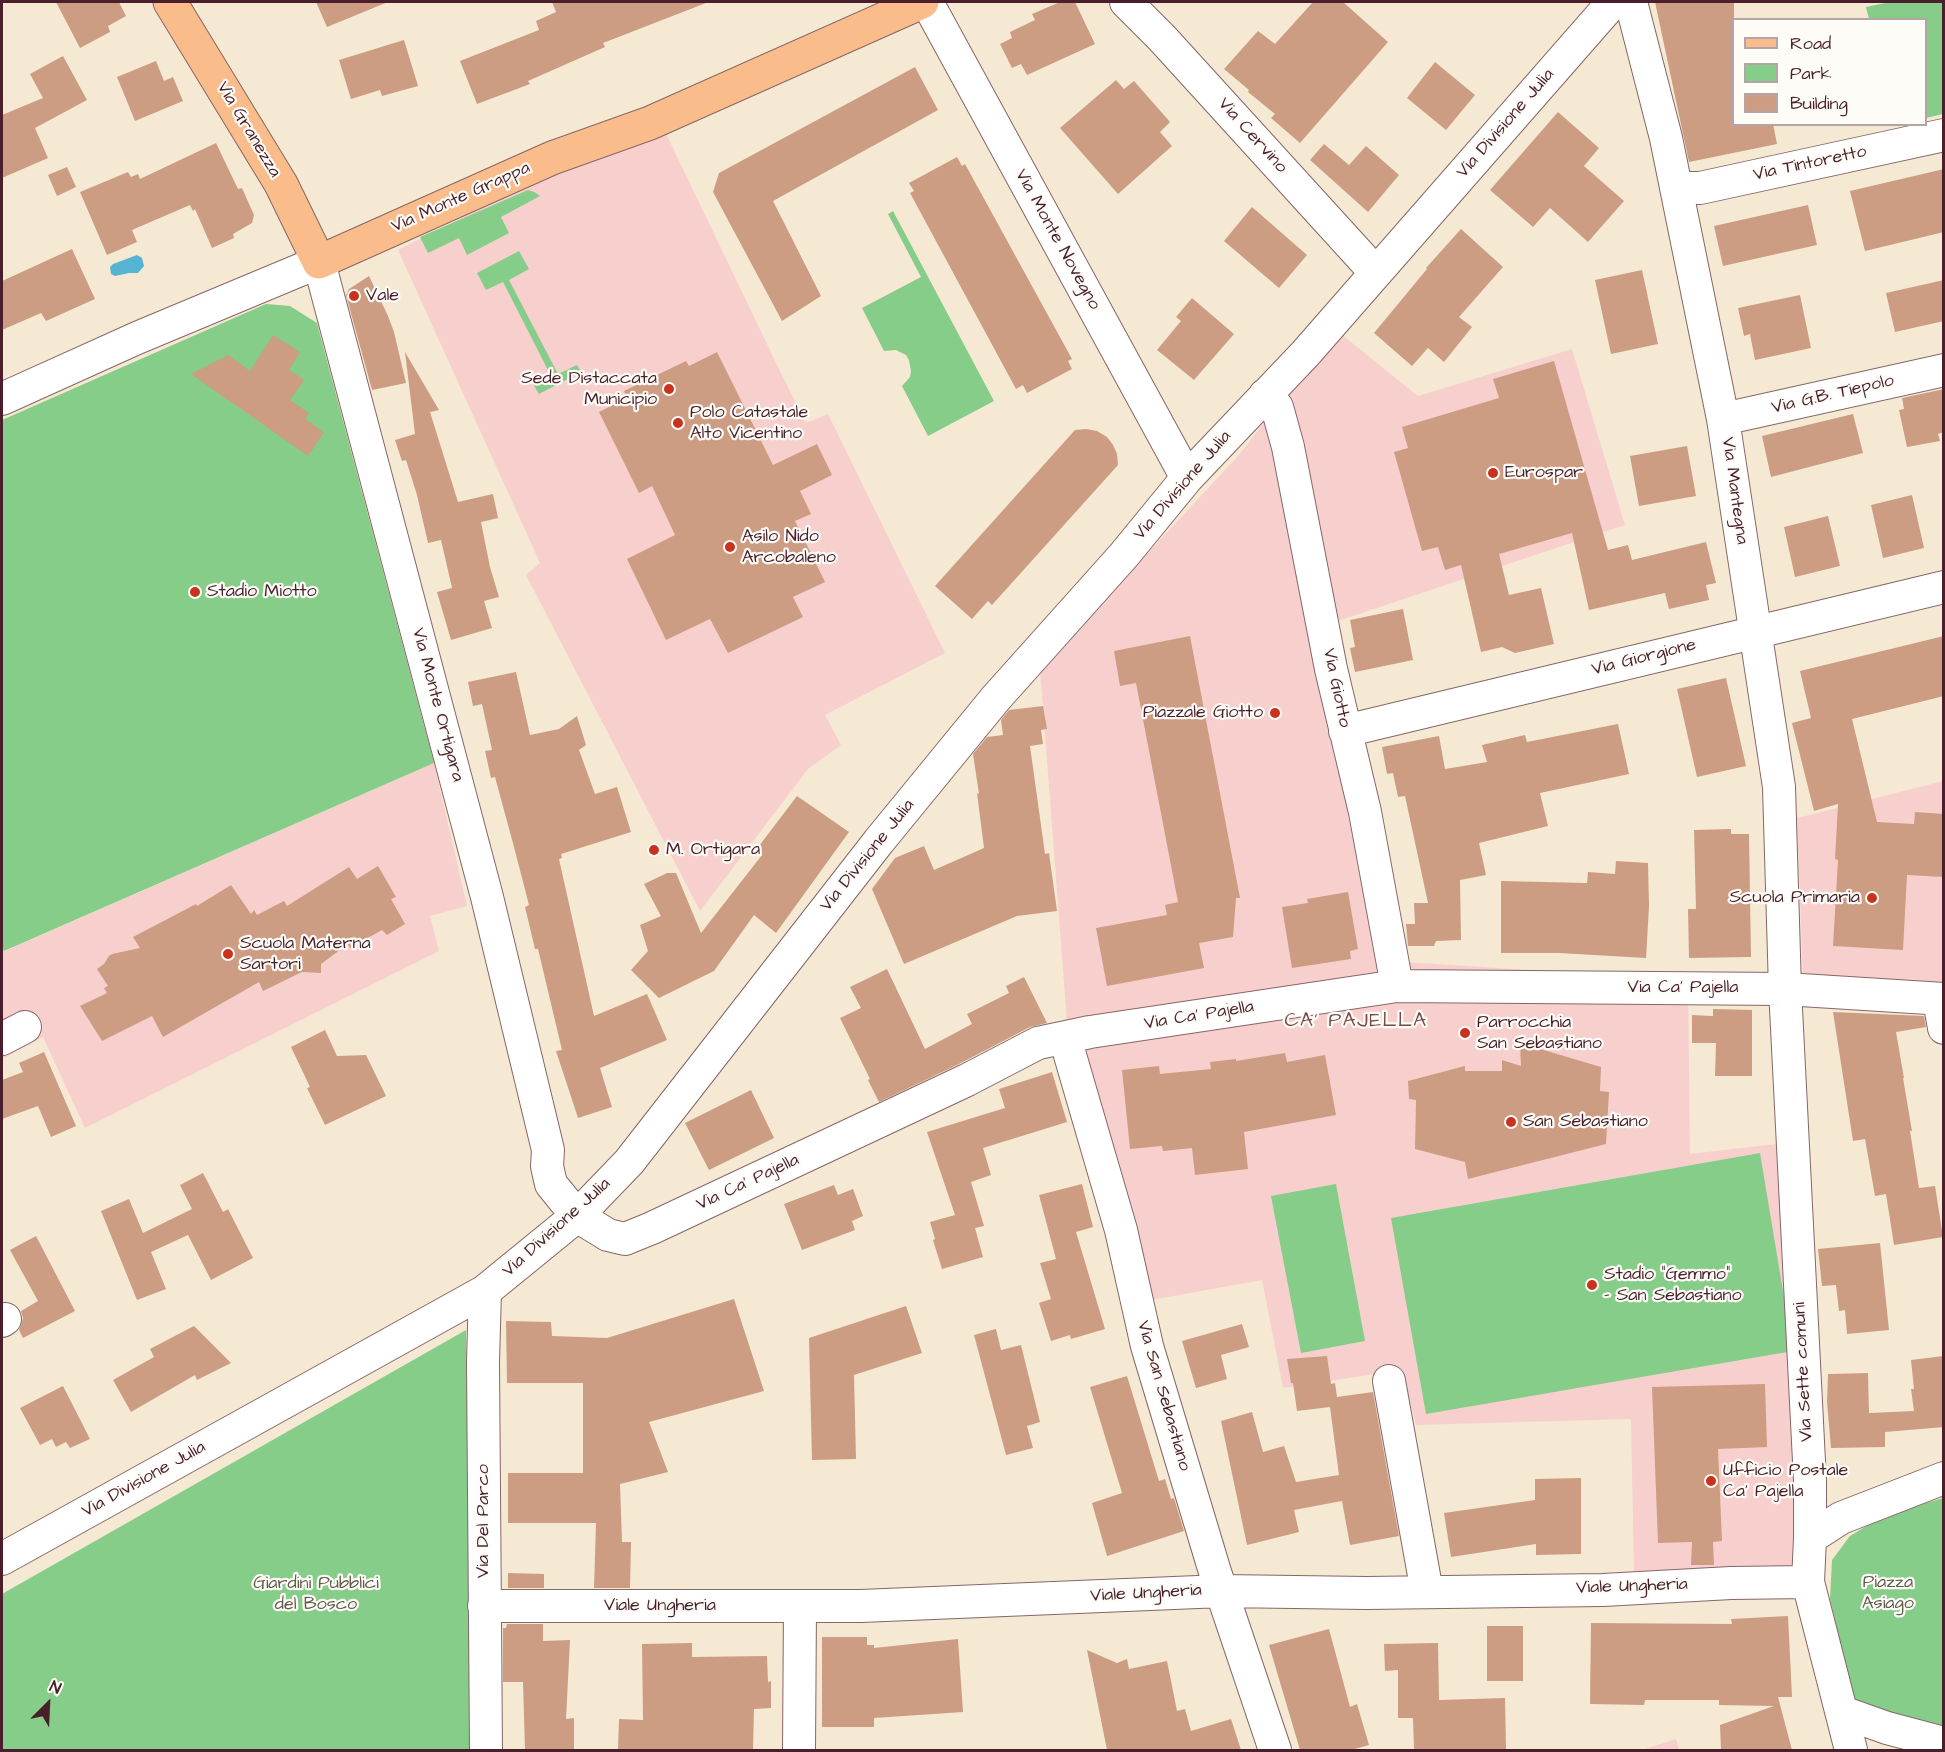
<!DOCTYPE html>
<style>
body{margin:0}
#map{position:relative;width:1945px;height:1752px;overflow:hidden;background:#f5e9d3;font-family:"Architects Daughter",sans-serif}
canvas{display:block}
.frame{position:absolute;inset:0;border:3px solid #4a1f2b;pointer-events:none}
.legend{position:absolute;left:1732px;top:18px;width:195px;height:108px;box-sizing:border-box;background:#fdfcf7;border:2px solid #b5a4a5;margin:0;padding:8px 10px;list-style:none;font-size:18px;color:#4a1f2b}
.legend li{display:flex;align-items:center;gap:12px;height:30px}
.legend b{width:30px;border:2px solid #b5a4a5}
.north{position:absolute;left:18px;top:1674px;width:60px;height:60px;-webkit-text-stroke:4px #fdfcf7;paint-order:stroke;rotate:24deg;font-size:16px;font-weight:700;line-height:24px;text-align:center;color:#4a1f2b}
.north::after{content:'';display:block;margin:auto;width:21px;height:27px;background:#4a1f2b;clip-path:polygon(50% 0,100% 100%,50% 72%,0 100%)}
</style>
<div id="map">
<canvas width="1945" height="1752"></canvas>
<div class="frame"></div>
<ul class="legend">
<li><b style="height:8px;background:#f9bc8a"></b>Road</li>
<li><b style="height:16px;background:#85cd88"></b>Park</li>
<li><b style="height:16px;background:#cc9d83"></b>Building</li>
</ul>
<div class="north">N</div>
</div>
<script>
const c = document.querySelector('canvas').getContext('2d');
c.lineJoin = 'round';
function paint(path, color) {
  c.fillStyle = color;
  c.fill(path, 'evenodd');
}
function toPath(rows) {
  const path = new Path2D();
  for (const r of rows) {
    path.moveTo(r[0], r[1]);
    for (let i = 2; i < r.length; i += 2) path.lineTo(r[i], r[i + 1]);
  }
  return path;
}
function strokePath(path, color, width, dash) {
  c.strokeStyle = color;
  c.lineWidth = width;
  c.lineCap = dash ? 'butt' : 'round';
  c.setLineDash(dash || []);
  c.stroke(path);
}
function drawText(font, color, halo, rows, align = 'center') {
  c.font = font + ' "Architects Daughter",sans-serif';
  c.lineWidth = 4.5;
  c.setLineDash([]);
  c.textBaseline = 'middle';
  c.strokeStyle = halo;
  c.fillStyle = color;
  for (const [text, x, y, turn = 0] of rows) {
    c.save();
    c.translate(x, y);
    c.rotate((+turn || 0) * Math.PI / 180);
    c.textAlign = isNaN(turn) ? turn : align;
    if (halo) c.strokeText(text, 0, 0);
    c.fillText(text, 0, 0);
    c.restore();
  }
}
const built = toPath([
 [659,119,779,369,806,423,828,414,945,653,825,715,841,745,808,769,700,911,526,575,540,563,398,250],
 [1336,330,1418,396,1572,349,1625,525,1332,623,1404,962,1688,980,1690,1154,1793,1142,1810,1538,1787,1579,1634,1571,1631,1419,1416,1425,1402,1370,1283,1388,1262,1280,1129,1304,1068,1035,1040,669,1239,455],
 [434,763,467,906,430,916,439,951,85,1128,43,1037,2,1059,2,945,5,951],
 [1943,781,1943,982,1803,979,1797,818],
 [1676,1739,1679,1750,1642,1750]
]);
const green = toPath([
 [1890,2,1943,2,1943,114,1926,118,1926,20,1869,19,1866,7],
 [528,190,534,192,540,196,501,217,509,233,467,255,459,238,428,253,420,237],
 [893,211,994,401,928,436,902,386,910,377,911,371,909,360,906,355,896,350,884,351,862,308,921,277,888,214],
 [519,251,529,269,509,280,558,374,577,365,581,372,539,394,533,384,550,374,503,282,486,290,477,273],
 [266,304,290,306,317,323,434,763,4,951,2,945,2,420],
 [1760,1153,1793,1351,1426,1414,1391,1218],
 [1336,1184,1365,1341,1301,1353,1271,1196],
 [466,1330,473,1750,2,1750,2,1594],
 [1943,1498,1943,1730,1854,1701,1830,1599,1832,1560,1850,1536,1883,1516]
]);
const water = toPath([
 [137,255,142,258,144,266,138,273,129,273,115,276,111,274,110,267,113,264]
]);
const building = toPath([
 [56,2,119,2,126,16,108,26,110,32,80,48],
 [316,2,388,2,327,27],
 [552,2,706,2,706,3,603,43,605,47,528,81,530,84,477,104,460,61,539,30,536,21,556,12],
 [1060,2,1075,2,1095,44,1027,75,1021,64,1012,68,1000,44,1012,38,1010,32,1035,20,1032,14],
 [1313,2,1343,2,1388,42,1300,143,1271,118,1275,114,1248,92,1249,90,1224,69,1258,31,1275,44],
 [1655,2,1734,2,1734,124,1773,124,1777,144,1689,162],
 [404,40,418,86,382,96,380,90,351,99,339,60],
 [63,56,87,100,35,128,48,158,2,178,2,115,43,98,30,74],
 [156,61,164,81,173,77,183,101,135,121,117,77],
 [1435,62,1475,95,1446,130,1407,98],
 [915,67,938,110,773,201,821,296,782,321,713,192,719,173],
 [1116,80,1124,89,1134,81,1170,122,1160,132,1172,146,1118,194,1060,128],
 [1558,112,1599,148,1584,166,1624,201,1588,242,1550,208,1533,227,1490,190],
 [216,143,238,189,242,188,254,215,252,223,233,234,234,238,212,248,195,209,193,211,190,205,132,230,137,242,107,255,80,192,128,172,131,177,138,174,140,179],
 [1324,144,1349,165,1366,146,1399,175,1368,212,1310,160],
 [957,157,962,166,965,164,1072,359,1068,361,1072,369,1027,393,1023,385,1016,389,910,193,914,191,909,183],
 [67,167,76,187,57,196,48,175],
 [1944,169,1944,232,1865,251,1850,191],
 [1808,205,1817,245,1723,266,1714,226],
 [1252,207,1307,255,1279,288,1224,241],
 [1461,229,1503,267,1459,317,1472,327,1444,362,1428,348,1412,366,1374,333,1427,269,1426,268],
 [72,249,95,299,46,321,41,313,2,330,2,281],
 [1642,270,1658,344,1611,354,1595,280],
 [369,276,388,316,394,332,406,383,372,390,346,295,349,289],
 [1944,280,1944,321,1895,332,1886,293],
 [1800,295,1811,348,1755,360,1750,334,1744,336,1738,308],
 [1192,298,1234,334,1194,380,1157,350,1181,321,1176,317],
 [273,335,300,352,289,370,304,380,290,400,309,413,305,419,324,432,308,456,191,374,228,355,250,371],
 [405,352,439,410,430,412,458,502,493,494,498,518,481,522,490,567,499,597,484,601,492,628,451,640,437,592,452,588,441,540,428,543,417,495,406,460,402,461,395,440,415,434],
 [717,352,773,465,817,444,832,475,800,491,811,514,795,521,825,582,793,597,803,617,728,653,710,619,666,640,627,559,675,535,652,486,639,493,599,412,627,398,624,391,686,361,689,366],
 [1554,361,1608,550,1628,545,1632,560,1706,542,1716,583,1706,585,1709,600,1669,609,1665,593,1589,610,1572,533,1499,554,1509,595,1541,588,1554,644,1515,653,1502,647,1481,652,1461,565,1445,570,1438,547,1422,551,1394,452,1408,448,1402,427,1499,398,1493,379],
 [1944,389,1944,432,1938,434,1940,441,1907,447,1899,410,1904,409,1902,398],
 [1853,414,1863,453,1771,477,1762,436],
 [1086,429,1097,431,1107,437,1113,445,1117,454,1118,465,992,605,988,601,972,619,935,586,1075,430],
 [1687,446,1696,496,1639,506,1630,456],
 [1912,495,1924,548,1883,558,1871,505],
 [1828,516,1840,566,1795,577,1784,527],
 [1403,609,1413,660,1355,672,1350,648,1355,647,1350,620],
 [1190,636,1240,898,1236,898,1233,937,1199,943,1204,968,1107,986,1096,928,1167,915,1165,905,1178,902,1136,683,1120,686,1114,651],
 [1944,636,1944,696,1852,719,1877,822,1914,824,1915,812,1944,814,1944,877,1907,875,1903,950,1833,946,1838,860,1835,859,1838,804,1814,811,1792,723,1811,718,1800,671],
 [516,672,530,735,559,729,577,716,586,745,579,750,595,794,617,787,631,832,561,854,562,858,559,859,594,1016,647,994,667,1040,600,1068,612,1107,578,1118,556,1051,562,1050,538,949,535,949,525,907,529,905,514,847,495,777,491,778,485,751,492,750,482,704,473,706,468,682],
 [1726,678,1746,766,1697,777,1677,689],
 [1043,706,1047,729,1041,730,1043,744,1030,746,1045,854,1049,853,1057,911,1017,916,904,964,872,889,895,858,924,846,934,870,984,848,977,793,979,794,973,754,987,737,1003,735,1001,720,1009,710],
 [1618,724,1629,774,1540,793,1548,826,1479,843,1486,875,1460,880,1461,940,1436,941,1434,946,1408,946,1406,924,1415,924,1414,903,1428,903,1405,796,1398,797,1393,773,1387,774,1382,747,1439,736,1445,769,1487,762,1482,745,1525,735,1527,742],
 [797,796,849,832,776,933,754,915,714,971,659,998,631,970,648,951,640,925,661,916,644,884,667,873,676,873,701,933,762,855,756,850],
 [1731,829,1731,834,1749,834,1751,957,1689,958,1688,909,1696,909,1694,830],
 [1616,861,1648,863,1649,906,1646,958,1559,953,1501,953,1501,881,1587,883,1588,872,1615,874],
 [378,866,396,897,391,899,405,924,387,935,382,930,350,948,348,944,321,964,321,973,302,972,263,991,259,982,163,1037,152,1016,102,1041,80,1006,107,993,104,988,108,986,97,969,104,964,109,956,112,954,140,948,133,937,196,904,197,906,231,885,251,914,254,910,257,915,284,901,287,906,349,867,357,879],
 [1348,892,1358,949,1350,951,1351,959,1292,968,1282,907,1308,903,1307,899],
 [887,969,925,1049,972,1024,967,1014,1009,993,1006,986,1024,977,1047,1023,1030,1027,959,1064,879,1102,868,1080,870,1079,840,1018,861,1008,850,987],
 [1713,1009,1752,1010,1752,1076,1715,1076,1716,1043,1692,1043,1692,1015,1713,1016],
 [1833,1012,1924,1016,1926,1027,1896,1032,1904,1078,1903,1078,1912,1131,1910,1131,1919,1188,1935,1186,1943,1237,1894,1245,1886,1194,1875,1196,1865,1139,1853,1141],
 [325,1030,337,1056,366,1055,386,1096,325,1125,307,1088,310,1087,291,1047],
 [1520,1043,1601,1067,1600,1091,1609,1092,1606,1144,1468,1179,1465,1162,1415,1149,1416,1100,1409,1099,1408,1081,1465,1066,1465,1071,1502,1071,1502,1060,1521,1066],
 [44,1052,76,1126,51,1137,38,1106,2,1119,2,1080,23,1072,19,1063],
 [1285,1053,1287,1062,1325,1055,1336,1115,1244,1132,1248,1169,1195,1175,1192,1148,1163,1151,1162,1146,1130,1149,1122,1070,1159,1066,1160,1074,1211,1069,1210,1062,1236,1059,1236,1061],
 [1052,1072,1067,1122,983,1148,991,1175,971,1182,984,1226,975,1228,983,1257,942,1269,933,1240,935,1239,930,1222,955,1215,927,1132,1005,1108,999,1089],
 [751,1090,774,1138,709,1170,685,1123],
 [203,1173,223,1212,228,1209,253,1258,211,1280,188,1235,151,1252,166,1289,137,1300,101,1211,129,1199,143,1233,192,1209,180,1185],
 [1082,1184,1093,1227,1076,1232,1105,1329,1071,1339,1070,1335,1051,1341,1039,1303,1051,1299,1040,1263,1056,1259,1039,1195],
 [834,1185,838,1195,853,1189,863,1216,852,1221,855,1230,802,1250,784,1204],
 [36,1236,75,1311,23,1338,19,1330,23,1318,21,1311,38,1301,10,1250],
 [1880,1243,1889,1330,1847,1334,1845,1310,1839,1311,1836,1285,1822,1286,1818,1249],
 [734,1299,764,1391,649,1422,668,1472,620,1484,622,1542,631,1542,630,1588,594,1588,596,1523,508,1523,508,1473,583,1473,583,1383,507,1383,506,1321,551,1322,552,1336,607,1338],
 [906,1306,922,1353,854,1375,856,1459,812,1460,809,1338],
 [1242,1324,1249,1347,1221,1355,1227,1379,1196,1388,1182,1341],
 [194,1326,231,1363,197,1380,195,1375,131,1412,113,1380,154,1357,150,1349],
 [996,1329,1001,1350,1021,1345,1040,1422,1027,1426,1033,1448,1006,1455,974,1335],
 [1327,1356,1331,1384,1335,1383,1337,1397,1373,1392,1399,1536,1350,1545,1342,1501,1294,1510,1299,1532,1247,1545,1221,1421,1252,1412,1263,1452,1284,1446,1296,1482,1339,1475,1330,1407,1297,1411,1293,1383,1291,1383,1287,1359],
 [1944,1356,1944,1427,1885,1432,1885,1447,1831,1448,1827,1402,1828,1374,1868,1373,1869,1413,1914,1411,1911,1389,1914,1389,1911,1360],
 [1127,1376,1159,1481,1165,1479,1171,1499,1174,1498,1184,1531,1107,1556,1092,1503,1122,1493,1090,1387],
 [1765,1384,1767,1447,1718,1449,1722,1541,1713,1542,1714,1565,1691,1565,1692,1542,1658,1543,1652,1387],
 [63,1386,90,1439,70,1448,66,1442,56,1447,52,1439,40,1445,20,1408],
 [1581,1478,1581,1554,1536,1555,1536,1544,1451,1557,1444,1513,1535,1500,1535,1479],
 [508,1573,544,1574,544,1588,508,1588],
 [1788,1616,1792,1697,1778,1697,1792,1750,1721,1750,1720,1725,1774,1706,1719,1705,1719,1700,1645,1700,1644,1705,1590,1704,1591,1623,1732,1624,1731,1619],
 [507,1624,543,1624,543,1641,570,1640,566,1719,574,1718,574,1750,525,1750,523,1682,503,1682,503,1628,506,1628],
 [1487,1626,1523,1626,1523,1681,1487,1681],
 [1329,1629,1350,1707,1357,1704,1369,1745,1351,1750,1300,1750,1269,1645],
 [822,1637,867,1637,867,1645,874,1645,874,1648,958,1639,963,1712,874,1718,874,1727,822,1727],
 [692,1643,692,1657,767,1656,768,1682,771,1681,771,1708,754,1709,753,1750,618,1750,619,1719,643,1720,642,1644],
 [1438,1643,1439,1700,1505,1698,1506,1750,1414,1750,1413,1718,1398,1718,1398,1670,1385,1671,1384,1644],
 [1087,1650,1117,1663,1127,1659,1129,1669,1167,1661,1177,1711,1185,1709,1191,1731,1231,1719,1241,1750,1107,1750]
]);
const minor = toPath([
 [927,2,1187,478],
 [1126,2,1162,38,1376,273],
 [1631,2,1666,138,1723,419,1779,787,1785,989,1810,1481,1810,1538,1808,1582,1851,1750],
 [1676,188,1700,188,1944,135],
 [1265,395,1277,407,1288,447,1331,669,1365,812,1397,986],
 [2,399,137,338,319,262,487,897,548,1150,547,1166,551,1184,577,1216,608,1235,625,1239,652,1228,967,1080,1038,1043,1090,1032,1397,986,1785,989,1944,999],
 [1723,419,1944,370],
 [1345,731,1944,587],
 [1939,999,1944,1028],
 [1065,1038,1121,1230,1147,1346,1215,1572,1275,1750],
 [2,1039,25,1027],
 [485,1291,483,1362,486,1750],
 [2,1321,5,1319],
 [1389,1381,1427,1592],
 [1810,1538,1841,1518,1944,1478],
 [2,1559,485,1291,577,1216,629,1162,879,841,996,698,1124,555,1187,478,1305,354,1613,2],
 [484,1606,861,1606,1222,1591,1366,1593,1603,1590,1731,1583,1808,1582],
 [1842,1712,1887,1728,1944,1743],
 [799,1750,800,1606]
]);
const major = toPath([
 [170,2,281,184,319,262,552,158,650,123,922,2]
]);
const markers = [
 [354,296,6,"#c8321e"],
 [669,389,6,"#c8321e"],
 [678,423,6,"#c8321e"],
 [1493,473,6,"#c8321e"],
 [730,547,6,"#c8321e"],
 [195,592,6,"#c8321e"],
 [1275,713,6,"#c8321e"],
 [654,850,6,"#c8321e"],
 [1872,898,6,"#c8321e"],
 [228,954,6,"#c8321e"],
 [1465,1033,6,"#c8321e"],
 [1511,1122,6,"#c8321e"],
 [1592,1285,6,"#c8321e"],
 [1711,1481,6,"#c8321e"]
];
const streetNames = [
 ["Via Divisione Julia",1506,124,-49],
 ["Via Granezza",248,130,59],
 ["Via Cervino",1252,136,48],
 ["Via Tintoretto",1810,164,-12],
 ["Via Monte Grappa",461,198,-24],
 ["Via Monte Novegno",1057,240,61],
 ["Via G.B. Tiepolo",1833,395,-13],
 ["Via Divisione Julia",1183,486,-49],
 ["Via Mantegna",1734,491,82],
 ["Via Giorgione",1644,658,-14],
 ["Via Giotto",1336,688,78],
 ["Via Monte Ortigara",437,705,75],
 ["Via Divisione Julia",868,856,-51],
 ["Via Ca' Pajella",1683,988],
 ["Via Ca' Pajella",1199,1016,-9],
 ["Via Ca' Pajella",748,1183,-25],
 ["Via Divisione Julia",557,1228,-42],
 ["Via Sette comuni",1804,1372,-93],
 ["Via San Sebastiano",1163,1396,74],
 ["Via Divisione Julia",144,1480,-29],
 ["Via Del Parco",484,1521,-90],
 ["Viale Ungheria",1632,1587,-2],
 ["Viale Ungheria",1146,1594,-3],
 ["Viale Ungheria",660,1606]
];
const poiNames = [
 ["Vale",366,296],
 ["Sede Distaccata",657,379,"right"],
 ["Municipio",657,400,"right"],
 ["Polo Catastale",690,413],
 ["Alto Vicentino",690,434],
 ["Eurospar",1505,473],
 ["Asilo Nido",742,537],
 ["Arcobaleno",742,558],
 ["Stadio Miotto",207,592],
 ["Piazzale Giotto",1263,713,"right"],
 ["M. Ortigara",666,850],
 ["Scuola Primaria",1860,898,"right"],
 ["Scuola Materna",240,944],
 ["Sartori",240,965],
 ["Parrocchia",1477,1023],
 ["San Sebastiano",1477,1044],
 ["San Sebastiano",1523,1122],
 ["Stadio \"Gemmo\"",1604,1275],
 ["- San Sebastiano",1604,1296],
 ["Ufficio Postale",1723,1471],
 ["Ca' Pajella",1723,1492]
];
const parkNames = [
 ["Piazza",1888,1583],
 ["Asiago",1888,1604],
 ["Giardini Pubblici",316,1584],
 ["del Bosco",316,1605]
];
const neighbourhoodNames = [
 ["CA' PAJELLA",1356,1022]
];
paint(built, '#f7d0ce');
paint(green, '#85cd88');
paint(water, '#54b4d2');
paint(building, '#cc9d83');
strokePath(minor, '#866666', 34);
strokePath(major, '#866666', 35);
strokePath(minor, '#fff', 32);
strokePath(major, '#f9bc8a', 33);
for (const [x, y, r, color] of markers) {
  const dot = new Path2D();
  dot.arc(x, y, r, 0, 2 * Math.PI);
  c.fillStyle = color;
  c.fill(dot);
  strokePath(dot, '#fdfcf7', 2);
}
drawText('18px', '#4a1f2b', '#fdfcf7', streetNames);
drawText('18px', '#4a1f2b', '#fdfcf7', poiNames, 'left');
drawText('18px', '#5f5c4c', '#fdfcf7', parkNames);
c.letterSpacing = '1.5px';
drawText('20px', '#784b4a', '#fdfcf7', neighbourhoodNames);
c.letterSpacing = '0px';
</script>
